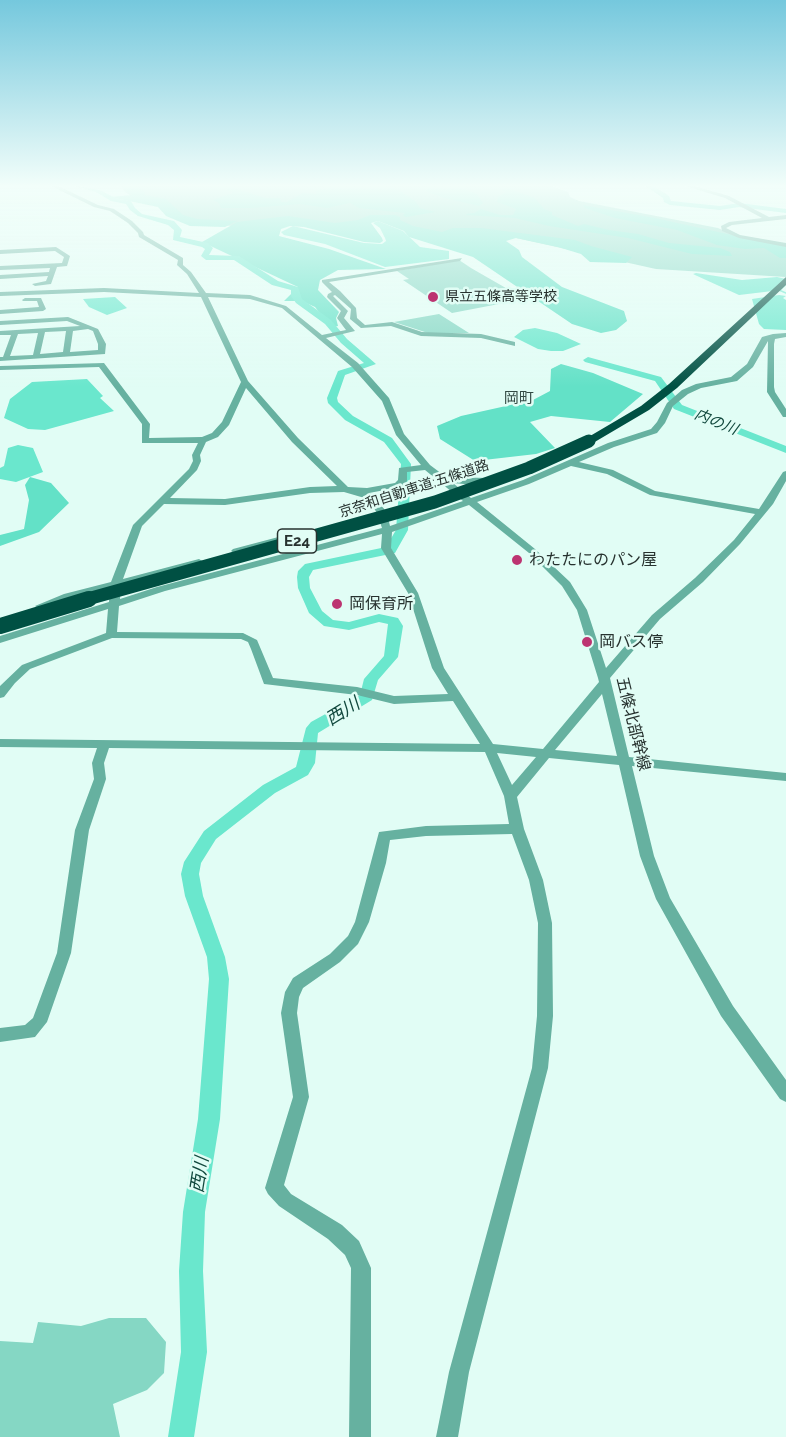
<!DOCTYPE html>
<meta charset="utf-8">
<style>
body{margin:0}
canvas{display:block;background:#e1fdf5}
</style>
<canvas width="786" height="1437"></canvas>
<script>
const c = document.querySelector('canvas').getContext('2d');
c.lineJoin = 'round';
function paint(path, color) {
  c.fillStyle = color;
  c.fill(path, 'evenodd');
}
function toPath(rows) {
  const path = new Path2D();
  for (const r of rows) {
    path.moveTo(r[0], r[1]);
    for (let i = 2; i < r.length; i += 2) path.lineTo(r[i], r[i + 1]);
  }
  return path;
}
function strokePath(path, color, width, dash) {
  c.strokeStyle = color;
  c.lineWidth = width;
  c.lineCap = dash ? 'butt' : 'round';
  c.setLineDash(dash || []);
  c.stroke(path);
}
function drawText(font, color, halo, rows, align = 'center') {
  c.font = font + ' Raleway,"Noto Sans JP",sans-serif';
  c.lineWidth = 5;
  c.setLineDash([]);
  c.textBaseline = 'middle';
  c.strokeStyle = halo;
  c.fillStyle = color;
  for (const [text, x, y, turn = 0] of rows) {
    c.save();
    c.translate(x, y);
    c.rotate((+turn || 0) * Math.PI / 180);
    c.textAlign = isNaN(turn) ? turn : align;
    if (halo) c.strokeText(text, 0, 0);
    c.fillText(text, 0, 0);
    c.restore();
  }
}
const green = toPath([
 [121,185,552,186,568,192,570,197,579,201,718,228,737,237,786,246,786,277,656,269,516,238,431,235,379,218,360,227,313,223,234,226,215,225,184,219,159,203,136,200,123,190],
 [459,260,471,268,525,299,452,313,403,280,409,279,397,271],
 [439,314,469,333,428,333,394,322],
 [109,1318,146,1318,166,1342,164,1373,147,1390,113,1404,120,1437,0,1437,0,1341,33,1343,38,1322,81,1326]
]);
const forest = toPath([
 [120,185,133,185,144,191,145,195,166,199,183,215,197,219,237,221,225,227,190,226,166,216,158,207,110,197,132,195],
 [206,185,233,185,237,189,265,198,280,198,281,202,287,202,303,193,317,194,315,191,324,188,324,185,388,185,402,192,416,202,420,208,435,212,406,217,403,215,405,213,359,208,350,203,327,208,300,204,251,208,221,208,219,203,213,200,233,193,225,189],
 [427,185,465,185,466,190,477,194,483,203,479,206,441,197,426,191,425,189,429,187],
 [504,187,535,198,544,209,552,212,552,215,578,226,584,224,609,230,638,234,669,243,720,248,730,252,732,256,692,254,628,238,549,226,515,218,467,215,466,214,474,213,481,209,500,215,513,215,516,209,497,202,498,197,506,192,503,190],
 [583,205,655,218,786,247,786,258,780,258,764,248,745,249,717,245,677,230,615,218,585,208],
 [370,215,395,215,400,217,400,220,413,226,442,232,453,228,481,228,575,240,591,246,632,257,626,263,590,262,581,254,558,247,516,238,506,241,519,250,522,257,562,287,624,311,627,321,616,330,601,333,572,324,473,257,409,237,404,231,378,221,371,223,382,238,383,241,380,243,364,242,304,227,290,226,281,229,279,236,329,249,386,269,338,270,320,280,318,290,339,312,336,318,338,326,331,327,315,307,302,301,284,301,298,287,202,242,237,222,288,216,335,223,358,220],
 [561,364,593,373,643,394,610,422,551,416,530,422,555,448,536,454,475,461,440,439,437,426,461,416,533,400,550,391,551,369],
 [30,477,51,483,69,503,39,532,0,546,0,535,24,529,29,500,25,485]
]);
const water = toPath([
 [378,221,403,231,420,247,449,251,449,259,385,267,325,244,284,235,281,232,293,226,364,243,382,244,386,241,385,238,380,228,373,223],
 [696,273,742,280,777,277,786,279,786,285,781,290,739,295,695,275,693,274],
 [779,295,786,296,783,298,786,300,786,330,764,329,759,324,752,299],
 [115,297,127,308,107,315,89,307,83,299],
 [535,328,557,333,581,344,563,351,551,351,538,349,514,337,523,330],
 [87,379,103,396,100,398,114,411,45,430,28,429,4,418,10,399,32,382],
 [18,445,33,448,43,472,16,482,0,479,0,468,4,466,8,448]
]);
const stream = toPath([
 [779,290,786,293]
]);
const river = toPath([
 [71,185,100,190,115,198,131,201,135,208,142,214,174,221,182,230,180,237,208,243,213,248,209,255,239,256,278,281,298,287,302,299,331,320,347,339,376,364,345,375,337,398,338,402,353,416,392,438,411,464,408,530,395,553,313,570,309,577,310,588,322,611,333,620,349,622,379,614,398,618,403,626,398,657,378,680,372,700,318,733,315,763,308,775,275,793,216,839,201,863,199,874,203,896,225,957,229,979,220,1119,205,1212,203,1271,207,1352,194,1437,168,1437,181,1352,179,1271,183,1212,198,1119,209,979,207,957,185,896,181,874,184,862,204,831,263,785,296,767,306,728,311,722,360,695,364,679,384,656,388,624,379,622,349,630,324,626,309,613,298,588,297,577,298,571,305,564,386,547,396,530,401,464,384,442,345,420,328,403,327,398,338,371,364,363,341,343,325,324,296,303,291,296,291,290,272,285,234,260,206,260,201,256,205,249,202,247,173,240,174,230,168,225,138,216,130,210,126,204,111,201,96,192,71,185],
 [644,185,652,185,669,196,671,201,720,206,739,203,786,209,786,213,739,207,720,210,670,205,664,202,663,198,644,185],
 [588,357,661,377,682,405,786,446,786,453,674,409,655,381,585,362,583,360,588,357]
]);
const minor = toPath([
 [49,185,56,185,98,205,114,209,132,221,143,232,144,235,183,258,183,265,191,272,206,293,250,295,286,306,322,335,346,330,337,318,341,311,327,297,328,294,332,292,322,282,322,280,462,258,460,261,329,282,340,291,356,308,357,318,365,325,392,322,422,332,481,334,515,342,515,346,481,338,421,336,391,326,361,328,350,319,351,309,335,295,333,296,348,311,344,318,355,331,326,338,358,363,389,398,404,434,430,465,446,477,488,478,488,482,475,485,453,483,471,498,523,480,608,443,651,429,657,422,667,403,682,390,696,384,731,377,747,364,762,337,773,334,786,333,786,337,775,339,774,344,774,387,775,392,786,409,786,417,783,417,767,392,768,341,753,367,737,381,701,388,688,394,673,406,665,423,657,433,614,447,579,462,613,470,655,491,759,509,783,472,786,471,786,481,773,504,740,544,703,582,660,619,610,678,629,757,786,773,786,781,632,766,654,856,670,898,733,1006,786,1080,786,1102,780,1099,721,1016,656,899,640,856,619,765,549,758,517,797,524,829,543,880,552,923,553,1016,548,1068,469,1372,458,1437,436,1437,449,1372,532,1068,537,1016,538,923,529,880,512,834,426,836,390,840,386,863,369,922,358,944,340,962,303,988,299,997,297,1013,309,1097,284,1185,291,1194,342,1225,359,1241,371,1268,371,1437,349,1437,351,1268,345,1255,328,1239,279,1206,268,1194,265,1188,293,1097,281,1013,285,992,293,978,330,954,348,936,355,922,379,832,426,826,509,824,504,796,485,752,109,748,104,763,106,779,89,830,71,953,47,1022,35,1037,0,1042,0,1028,25,1025,33,1018,57,953,75,830,94,779,92,763,97,748,0,747,0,739,480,744,453,701,394,704,357,695,264,684,251,649,248,642,241,639,112,638,30,669,15,683,4,697,0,698,0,686,22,665,106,633,108,609,0,643,0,636,109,602,110,588,40,609,35,606,64,594,111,582,133,525,189,469,193,461,192,455,198,443,142,443,142,424,99,367,0,370,0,366,104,363,150,424,149,438,202,437,212,433,222,422,241,382,201,297,104,292,0,296,0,292,104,288,199,293,187,274,177,265,178,260,139,237,138,233,128,223,110,211,94,207,49,185],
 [208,297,250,299,282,308,352,367,382,401,396,435,421,465,399,468,398,480,395,483,367,488,348,487,298,438,248,381,208,297],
 [246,388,292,442,337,486,310,487,225,499,170,498,197,470,201,461,200,455,206,442,218,437,229,425,246,388],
 [571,466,607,474,650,495,755,514,734,540,695,578,652,615,606,668,587,610,570,582,535,549,477,502,529,484,571,466],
 [425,470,463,501,390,526,387,513,374,495,369,493,401,487,407,481,407,472,425,470],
 [344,492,368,499,377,513,382,528,157,587,120,599,121,585,203,564,204,562,199,559,123,579,142,526,164,504,225,505,310,493,344,492],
 [469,505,529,553,562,586,577,610,598,678,599,682,543,749,493,744,444,668,418,593,391,548,392,532,469,505],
 [382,534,381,548,408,593,432,668,448,694,394,696,357,687,273,678,257,640,243,633,117,632,119,606,165,591,382,534],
 [602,694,617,756,555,750,602,694],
 [497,753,536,757,512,785,497,753],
 [682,185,691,185,729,196,769,217,786,215,786,219,732,225,726,228,740,235,786,243,786,247,739,238,722,231,721,226,729,222,762,218,725,198,682,185],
 [56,247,70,256,67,266,57,267,51,284,35,286,32,284,46,281,48,276,0,279,0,275,49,272,50,268,0,270,0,266,62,263,64,257,55,251,0,254,0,250,56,247],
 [25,298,41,298,46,309,43,311,0,314,0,310,39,307,37,301,23,301,22,300,25,298],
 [68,317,98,329,106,344,105,354,0,361,0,357,3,357,11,335,0,335,0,331,80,326,67,321,0,325,0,321,68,317],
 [88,329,93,331,98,344,98,350,70,352,73,331,88,329],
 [66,331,63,352,40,354,45,332,66,331],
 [38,333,33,355,10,356,18,334,38,333],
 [286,535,289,536,289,540,236,554,231,551,233,549,286,535]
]);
const highway = toPath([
 [786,277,786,285,677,388,649,410,593,443,585,443,585,439,641,406,669,384,786,277]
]);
const highwayBridgeFar1 = toPath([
 [84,600,435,502,529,468,589,441]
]);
const highwayBridge = toPath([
 [0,626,89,599]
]);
const markers = [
 [433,297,6,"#bc3471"],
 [517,560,6,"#bc3471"],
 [337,604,6,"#bc3471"],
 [587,642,6,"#bc3471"]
];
const farPoinames = [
 ["県立五條高等学校",445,297]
];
const farStreetnames = [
 ["京奈和自動車道;五條道路",414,489,-18]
];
const farNeighbourhoodnames = [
 ["岡町",519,398]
];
const farWaternames = [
 ["内の川",716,422,22]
];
const shields = [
 [297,541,39]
];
const shieldNames = [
 ["E24",297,541]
];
const poiNames = [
 ["わたたにのパン屋",529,560],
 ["岡保育所",349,604],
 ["岡バス停",599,642]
];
const streetNames = [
 ["五條北部幹線",633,724,76]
];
const waterNames = [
 ["西川",343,712,-32],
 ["西川",200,1175,-81]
];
paint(green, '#85d7c4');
paint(forest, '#63e1c7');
paint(water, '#6ae7cd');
strokePath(stream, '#6ae7cd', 1.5);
paint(river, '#6ae7cd');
paint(minor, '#66b1a0');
paint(highway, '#005043');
strokePath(highwayBridgeFar1, '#005043', 13);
strokePath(highwayBridge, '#005043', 16);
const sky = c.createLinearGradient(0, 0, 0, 387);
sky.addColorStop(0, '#75c8dd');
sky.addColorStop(0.48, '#f2fefa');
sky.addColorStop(1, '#f2fefa00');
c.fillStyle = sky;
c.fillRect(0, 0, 786, 387);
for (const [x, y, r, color] of markers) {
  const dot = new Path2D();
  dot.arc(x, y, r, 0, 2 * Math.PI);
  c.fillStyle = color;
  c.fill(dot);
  strokePath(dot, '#e1fdf5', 2);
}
drawText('14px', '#27322f', '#e1fdf5', farPoinames, 'left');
drawText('14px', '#27322f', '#e1fdf5', farStreetnames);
drawText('15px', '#344b45', '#e1fdf5', farNeighbourhoodnames);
drawText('italic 15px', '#12493e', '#e1fdf5', farWaternames);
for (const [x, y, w] of shields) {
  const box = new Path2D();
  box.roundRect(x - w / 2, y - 12, w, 24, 4.5);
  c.fillStyle = '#e1fdf5';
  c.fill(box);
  strokePath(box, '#27322f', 1.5);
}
drawText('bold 15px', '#27322f', null, shieldNames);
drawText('16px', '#27322f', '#e1fdf5', poiNames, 'left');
drawText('16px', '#27322f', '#e1fdf5', streetNames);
drawText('italic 18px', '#12493e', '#e1fdf5', waterNames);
</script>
